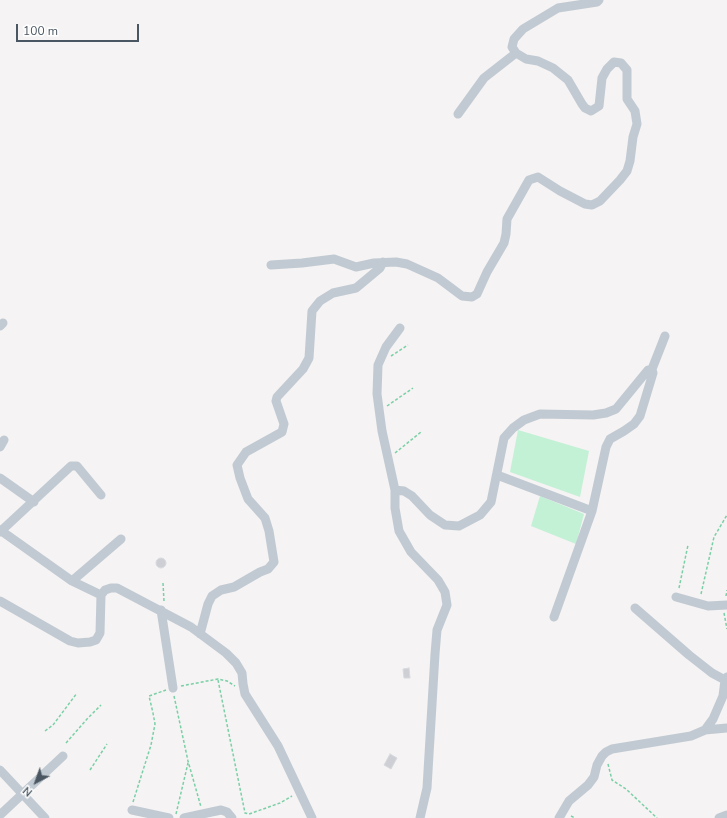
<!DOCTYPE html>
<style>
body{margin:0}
#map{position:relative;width:727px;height:818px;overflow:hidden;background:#f5f3f3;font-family:"Nunito Sans",sans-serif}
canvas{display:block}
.north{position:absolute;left:16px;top:762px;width:40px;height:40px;-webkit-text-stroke:3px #fff;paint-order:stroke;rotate:221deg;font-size:11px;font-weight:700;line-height:16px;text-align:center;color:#4a5661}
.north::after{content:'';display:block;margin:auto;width:14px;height:18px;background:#4a5661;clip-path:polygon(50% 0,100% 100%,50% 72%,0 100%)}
.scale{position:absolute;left:16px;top:24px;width:123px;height:18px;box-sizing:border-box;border:2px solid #4a5661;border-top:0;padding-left:5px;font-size:12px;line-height:14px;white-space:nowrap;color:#4a5661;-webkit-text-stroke:3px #fff;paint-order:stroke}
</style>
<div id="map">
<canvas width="727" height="818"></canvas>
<div class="north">N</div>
<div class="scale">100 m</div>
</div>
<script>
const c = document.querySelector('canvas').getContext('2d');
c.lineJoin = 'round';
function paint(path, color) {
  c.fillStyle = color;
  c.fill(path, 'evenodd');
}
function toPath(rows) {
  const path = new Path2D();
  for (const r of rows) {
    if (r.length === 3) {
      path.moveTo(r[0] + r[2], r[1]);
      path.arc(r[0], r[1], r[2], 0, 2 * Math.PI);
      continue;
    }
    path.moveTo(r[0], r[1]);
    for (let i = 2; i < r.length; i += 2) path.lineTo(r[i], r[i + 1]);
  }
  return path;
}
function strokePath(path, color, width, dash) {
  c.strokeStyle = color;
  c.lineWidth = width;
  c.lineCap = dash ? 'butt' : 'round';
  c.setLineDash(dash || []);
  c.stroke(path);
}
const green = toPath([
 [518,430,589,451,580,497,510,472],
 [540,496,584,514,576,544,531,526]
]);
const building = toPath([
 [161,563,5],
 [409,668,410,678,404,678,403,669,409,668],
 [390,754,397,758,391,769,384,765,390,754]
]);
const path = toPath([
 [391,356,408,345],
 [387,406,413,388],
 [395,453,421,432],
 [163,583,164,601],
 [679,588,688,545],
 [701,594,714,537,727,515],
 [726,596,727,590],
 [724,613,727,629],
 [218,680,245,813,249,814,280,803,292,796],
 [181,686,218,679,227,681,235,686],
 [174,696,188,761,201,807],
 [45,731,53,725,77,693],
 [66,743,87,719,101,705],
 [608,764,612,780,626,789,657,818],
 [90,770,107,744],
 [133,802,151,745,155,724,153,713,149,696,166,690],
 [176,814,188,763],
 [571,816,575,818]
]);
const minor = toPath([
 [458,114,484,78,516,53],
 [271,265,302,263,334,259,356,267,374,263,396,262,407,264,427,273,438,278,462,296,472,297,477,294,487,272,504,243,506,234,507,219,529,180,538,177,560,191,585,204,592,205,600,201,620,180,627,171,630,161,633,137,637,124,635,111,627,99,627,70,621,63,614,62,607,69,602,78,599,106,591,111,585,108,582,104,568,80,553,68,538,61,526,59,516,53,512,47,514,39,523,29,558,8,597,2,599,0],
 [0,326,3,323],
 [400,328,386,347,378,365,377,394,382,431,395,490,395,508,399,531,411,552,438,580,445,592,447,605,437,630,435,654,427,788,420,818],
 [0,447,4,440],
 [497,475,592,511],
 [0,478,34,502],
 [395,490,404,491,412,496,430,515,445,525,459,526,480,515,491,502,504,438,513,428,524,420,540,414,593,415,606,413,616,409,648,370,652,369],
 [0,530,72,581,101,595],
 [0,532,71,466,77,466,101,495],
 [72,581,121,539],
 [676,597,708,606,727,605],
 [0,601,70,641,78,643,90,642,96,640,100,633,101,595,105,590,111,588,117,588,191,627,226,653,236,663,242,673,243,684,245,694,278,746,312,818],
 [635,608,689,655,712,673,725,680],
 [161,610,173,688],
 [554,617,592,511,606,447,610,439,624,431,634,424,640,416,653,373,652,369,665,336],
 [200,634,208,604,212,596,221,590,234,587,260,572,268,569,274,562,269,531,265,518,248,499,240,478,237,465,246,452,282,432,284,424,276,401,277,397,303,369,309,358,312,311,320,301,333,293,356,288,380,268,383,262],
 [705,730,727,728],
 [0,770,45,818],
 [132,810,169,818],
 [0,815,63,756],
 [184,818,221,810,227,812,232,818],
 [559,818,569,801,588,785,594,777,597,765,602,756,606,752,612,749,691,736,705,730,713,719,723,696,725,680,727,677],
 [719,818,727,815]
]);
paint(green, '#c3f1d5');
paint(building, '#cdcfd5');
strokePath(building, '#d7d9de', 1);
strokePath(path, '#7ad0a6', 1.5, [3, 2]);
strokePath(minor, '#c1cad2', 9);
</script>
